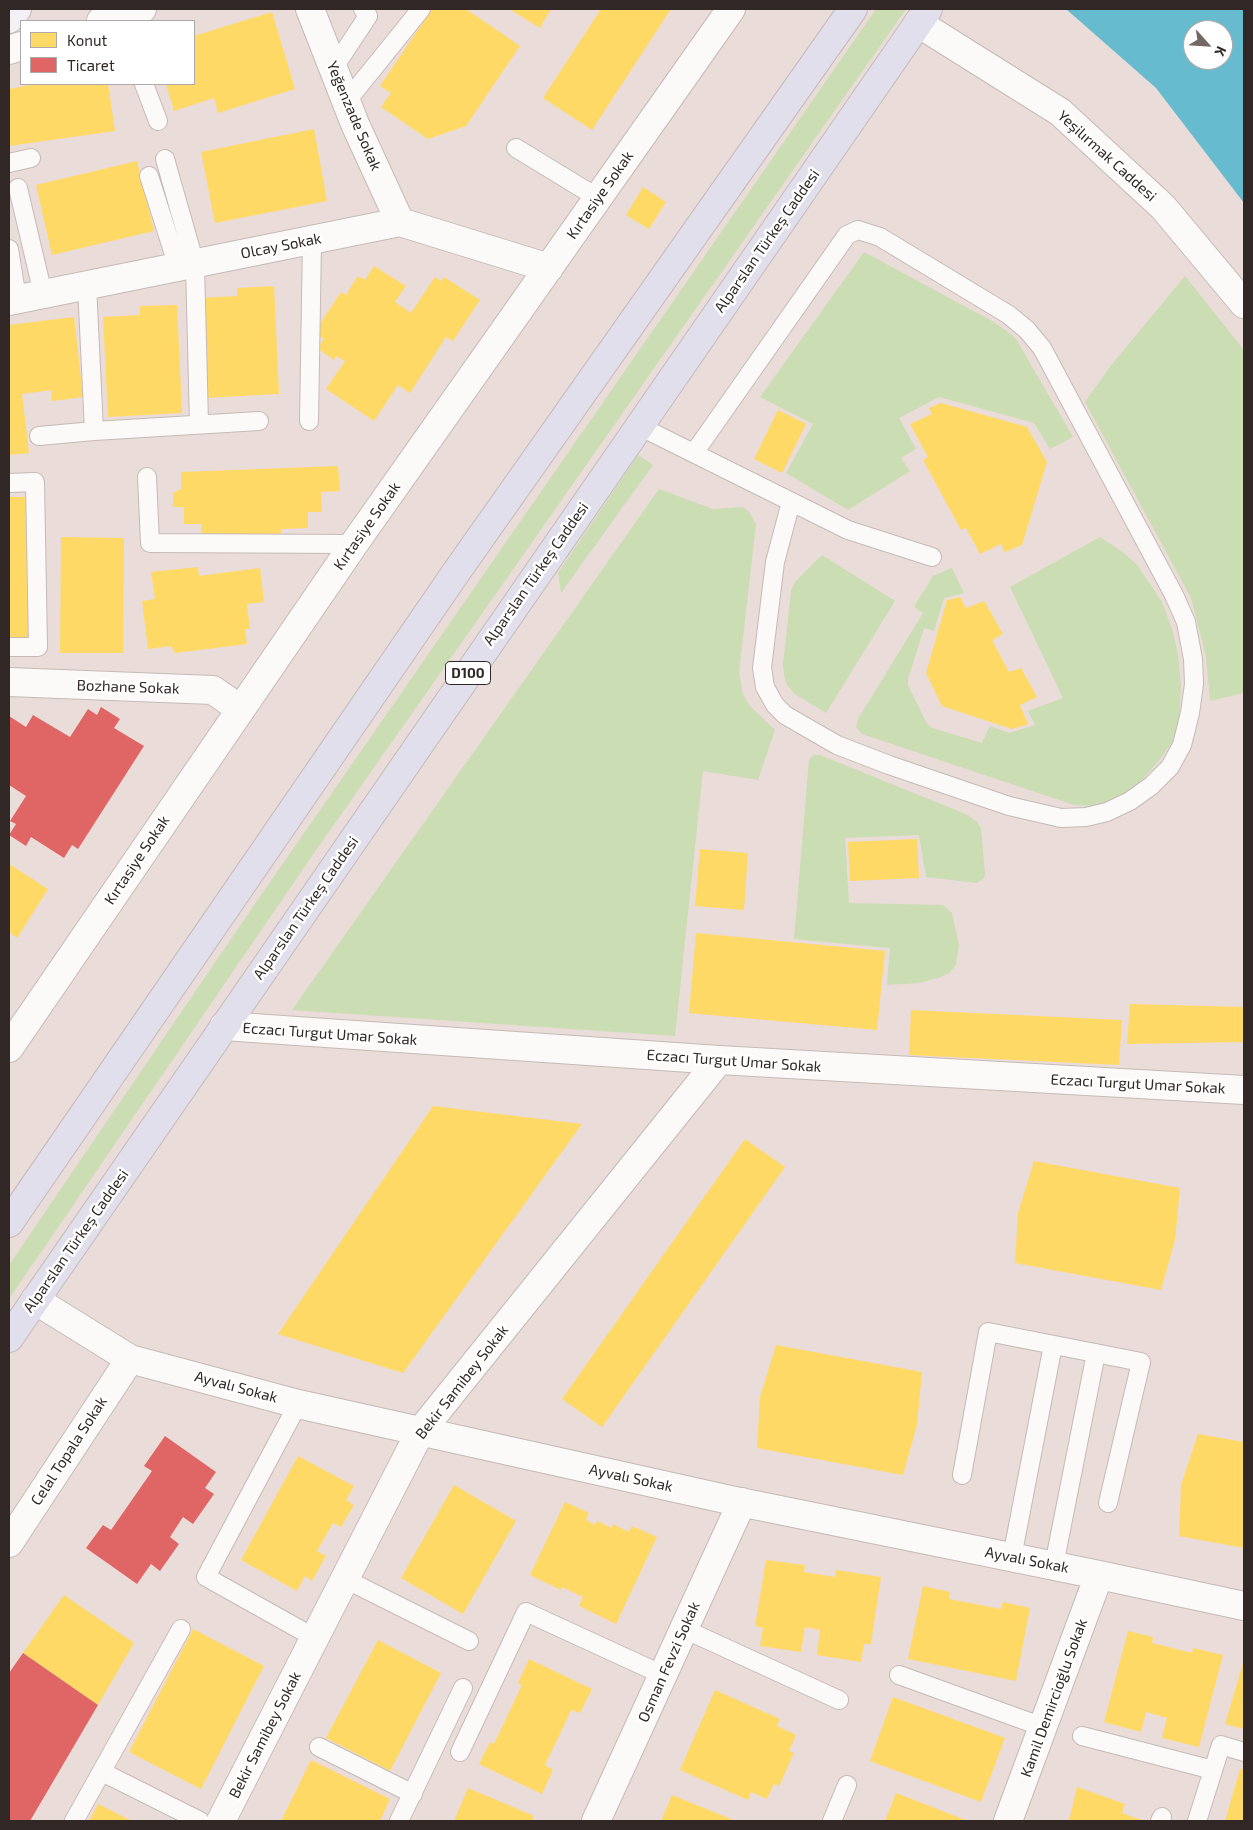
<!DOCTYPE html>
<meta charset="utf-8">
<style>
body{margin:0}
#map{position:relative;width:1253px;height:1830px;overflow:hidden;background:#eadcd8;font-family:"Exo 2",sans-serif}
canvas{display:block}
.frame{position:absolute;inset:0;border:10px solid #312825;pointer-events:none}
.legend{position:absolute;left:20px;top:20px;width:175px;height:65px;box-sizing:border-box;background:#fff;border:1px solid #ada9a8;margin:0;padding:6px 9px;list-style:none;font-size:15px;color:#312825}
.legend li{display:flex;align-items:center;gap:10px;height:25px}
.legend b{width:25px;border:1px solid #ada9a8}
.north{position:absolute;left:1183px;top:20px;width:50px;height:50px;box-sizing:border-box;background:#fff;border:1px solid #ada9a8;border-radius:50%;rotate:116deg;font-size:14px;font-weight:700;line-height:20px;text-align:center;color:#312825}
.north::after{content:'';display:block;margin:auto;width:18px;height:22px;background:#726764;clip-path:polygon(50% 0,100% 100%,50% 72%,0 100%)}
</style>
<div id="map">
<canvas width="1253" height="1830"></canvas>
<div class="frame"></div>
<ul class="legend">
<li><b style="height:14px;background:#ffd966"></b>Konut</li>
<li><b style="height:14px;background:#e06666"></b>Ticaret</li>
</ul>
<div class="north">K</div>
</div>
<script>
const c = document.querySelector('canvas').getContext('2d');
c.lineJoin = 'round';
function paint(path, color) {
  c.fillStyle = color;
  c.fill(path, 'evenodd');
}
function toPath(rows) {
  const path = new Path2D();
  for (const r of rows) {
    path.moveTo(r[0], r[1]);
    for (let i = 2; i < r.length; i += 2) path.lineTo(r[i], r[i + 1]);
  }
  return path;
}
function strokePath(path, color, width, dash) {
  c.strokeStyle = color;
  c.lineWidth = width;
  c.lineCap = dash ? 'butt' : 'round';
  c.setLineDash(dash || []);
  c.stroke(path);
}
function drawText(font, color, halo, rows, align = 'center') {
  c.font = font + ' "Exo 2",sans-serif';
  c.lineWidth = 5;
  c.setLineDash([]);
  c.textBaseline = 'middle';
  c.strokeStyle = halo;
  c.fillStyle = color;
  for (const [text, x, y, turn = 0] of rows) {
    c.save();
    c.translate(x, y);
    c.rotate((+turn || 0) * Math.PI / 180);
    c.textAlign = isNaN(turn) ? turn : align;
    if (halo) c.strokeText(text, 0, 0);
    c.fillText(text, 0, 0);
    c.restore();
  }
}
const green = toPath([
 [876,9,906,9,312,856,9,1299,9,1265,259,898],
 [864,252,992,321,1007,331,1016,339,1073,437,1050,449,1034,423,939,397,899,418,916,449,901,458,910,471,848,510,786,473,813,424,760,397],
 [1185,276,1244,350,1244,693,1210,701,1206,656,1191,598,1085,402,1109,368],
 [638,455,653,465,561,593,558,573],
 [659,489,713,509,743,507,749,512,756,524,739,672,743,694,750,706,775,730,758,780,703,771,675,1036,292,1010],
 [1100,537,1124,553,1138,566,1162,602,1172,629,1178,654,1181,687,1179,723,1172,743,1161,758,1143,779,1123,796,1109,804,1095,806,1074,805,862,734,856,727,858,719,923,613,914,607,933,576,952,568,964,593,944,598,934,631,924,628,908,679,908,685,927,724,932,728,982,743,990,726,1009,733,1035,725,1028,711,1063,698,1010,587],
 [822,555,895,601,826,713,795,694,787,685,784,675,783,665,791,591,795,582],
 [814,755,820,755,968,815,978,823,981,829,985,873,984,878,977,883,926,877,919,835,845,838,849,903,943,905,952,913,959,945,956,965,949,973,941,977,919,983,887,985,890,948,794,939,809,759]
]);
const water = toPath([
 [1066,9,1244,9,1244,203,1156,88],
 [1193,30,1223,30,1223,60,1193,60]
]);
const homes = toPath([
 [432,9,466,9,520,46,466,126,428,139,381,107,391,93,380,86],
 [509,9,551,9,540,28],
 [601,9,671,9,592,130,543,98],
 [272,12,295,89,218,113,214,98,174,111,166,84,194,84,194,36],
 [36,84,108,84,115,131,9,146,9,89],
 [314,129,327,201,215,223,201,152],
 [137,161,154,231,52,255,36,185],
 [643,187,666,202,649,229,626,215],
 [374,266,406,286,395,302,411,313,435,277,441,281,444,277,480,300,453,341,446,337,410,393,398,385,374,421,326,389,345,361,336,356,334,360,317,348,324,339,314,333,341,292,346,295,358,276,365,280],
 [274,286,279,394,205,398,201,298,237,296,237,288],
 [177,305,182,413,108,417,103,317,140,315,140,306],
 [74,317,83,397,52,401,51,390,22,394,29,453,9,455,9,325],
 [941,403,1027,427,1047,462,1022,545,1005,552,1001,544,980,554,966,528,961,530,923,460,928,457,910,424,932,414,929,408],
 [778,410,806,424,782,473,754,459],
 [338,466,340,491,321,492,322,512,308,512,308,528,282,529,278,540,201,539,202,524,184,524,184,507,173,507,173,493,181,489,181,472],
 [9,497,32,497,34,640,9,640],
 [61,537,124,538,123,653,60,653],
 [198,567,199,576,260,568,264,602,247,604,250,629,245,629,247,644,175,653,171,646,148,649,142,601,155,599,151,572],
 [960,597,966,608,984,601,1003,634,992,640,1009,672,1021,668,1037,697,1020,705,1028,724,1012,729,942,706,926,673,947,600],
 [917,839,919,878,850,881,848,842],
 [700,849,748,853,744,910,695,906],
 [9,864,48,889,17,938,9,932],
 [696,933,885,951,877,1030,689,1013],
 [1130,1004,1244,1007,1244,1042,1127,1044],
 [911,1010,1122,1020,1119,1065,909,1055],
 [433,1106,582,1124,403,1373,278,1334],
 [745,1139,785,1167,602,1427,562,1399],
 [1034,1161,1180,1188,1175,1240,1161,1290,1015,1263,1018,1213],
 [776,1345,922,1372,917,1425,903,1475,757,1448,760,1397],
 [1198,1434,1244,1442,1244,1548,1179,1536,1181,1485],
 [298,1456,354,1486,346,1500,354,1505,341,1527,333,1523,317,1551,326,1556,312,1581,305,1576,297,1591,241,1560],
 [454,1485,516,1521,463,1614,401,1578],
 [565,1502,589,1513,586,1520,595,1525,597,1521,612,1528,613,1524,629,1532,632,1526,657,1537,616,1624,579,1606,583,1597,562,1587,561,1590,530,1575],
 [766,1560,805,1565,804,1572,835,1577,836,1570,881,1577,871,1644,864,1644,861,1662,817,1655,820,1630,805,1627,801,1652,760,1646,763,1628,755,1626],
 [923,1586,950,1592,949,1599,1001,1609,1003,1602,1030,1608,1016,1681,908,1659],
 [64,1595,134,1643,98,1705,23,1653],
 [193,1629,264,1666,201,1789,129,1752],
 [1128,1631,1153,1637,1152,1643,1192,1653,1193,1648,1223,1655,1199,1747,1162,1738,1167,1718,1157,1715,1146,1712,1141,1732,1104,1722],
 [378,1640,441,1673,390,1771,326,1738],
 [529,1659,592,1689,580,1713,571,1710,559,1736,545,1765,553,1770,542,1794,479,1764,490,1742,494,1744,522,1685,518,1683],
 [1244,1660,1244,1729,1225,1724],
 [715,1690,780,1719,777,1726,796,1735,789,1751,794,1753,779,1786,774,1784,767,1799,751,1792,748,1800,680,1770],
 [893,1697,1005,1738,981,1802,870,1761],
 [311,1760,390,1799,380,1821,281,1821],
 [1240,1769,1244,1770,1244,1821,1225,1821],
 [1077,1787,1125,1804,1122,1813,1144,1821,1069,1821],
 [468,1788,534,1816,532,1821,454,1821],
 [896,1793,968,1821,885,1821],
 [672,1795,736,1821,661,1821],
 [98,1804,132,1821,89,1821]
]);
const shops = toPath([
 [101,707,120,719,114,728,144,746,78,849,72,845,64,858,31,837,26,846,9,835,16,824,10,821,26,796,9,785,9,716,26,727,33,715,70,737,88,709,97,715],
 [165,1436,216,1472,205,1488,214,1494,193,1524,183,1517,170,1537,179,1544,160,1571,151,1564,137,1584,86,1548,103,1525,111,1530,152,1471,144,1466],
 [23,1653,98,1705,30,1821,9,1821,9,1673]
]);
const lane = toPath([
 [333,69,368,16,363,9],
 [144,84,158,121],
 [346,102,421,9],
 [516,148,598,198],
 [165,159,195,264,199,424],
 [9,163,31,158],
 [149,176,178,267],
 [18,188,43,294],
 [9,249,17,299],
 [87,285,94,431,259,421],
 [309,421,312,240],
 [639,426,848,530,932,557],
 [39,436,94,431],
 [694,453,847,235,858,230,880,237,1009,315,1027,330,1042,348,1174,595,1186,622,1193,659,1194,684,1190,713,1182,745,1170,767,1151,786,1130,801,1107,812,1086,817,1061,818,1009,806,889,765,837,745,785,715,775,705,765,687,762,668,775,562,791,502],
 [147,477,150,543,354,544],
 [9,483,35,482,38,647,9,647],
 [298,1404,206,1577,315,1638],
 [962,1475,988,1332,1141,1362,1108,1503],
 [1012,1557,1053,1345],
 [1054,1565,1096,1353],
 [345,1579,469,1641],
 [684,1629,839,1700],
 [899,1675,1043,1727],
 [1082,1736,1213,1770],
 [319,1747,413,1794],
 [460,1752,526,1612,663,1675],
 [102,1772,200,1821],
 [74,1821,181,1629],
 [399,1821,463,1688],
 [832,1821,847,1785],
 [1160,1821,1162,1817],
 [1197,1821,1221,1745,1244,1752]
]);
const street = toPath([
 [310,9,355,124,400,222],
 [101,21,142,9],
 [918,23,1060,112,1163,207,1244,304],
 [9,50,21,46],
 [9,301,400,222,549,268],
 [9,682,213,690,240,709],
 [224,1026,719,1060,1244,1090],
 [9,1048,354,544,731,9],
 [35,1300,130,1359,298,1404,730,1500,1099,1575,1244,1606],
 [9,1543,130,1359],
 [221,1821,420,1432,719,1060],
 [596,1821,742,1502],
 [1008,1821,1099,1575]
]);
const secondary = toPath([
 [9,19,17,9]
]);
const highway = toPath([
 [9,1223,457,571,853,9],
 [9,1338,928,9]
]);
const shields = [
 [468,673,45]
];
const shieldNames = [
 ["D100",468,673]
];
const streetNames = [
 ["Yeğenzade Sokak",354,116,67],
 ["Yeşilırmak Caddesi",1107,156,42],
 ["Kırtasiye Sokak",600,195,-55],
 ["Alparslan Türkeş Caddesi",767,241,-55],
 ["Olcay Sokak",281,246,-11],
 ["Kırtasiye Sokak",367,526,-55],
 ["Alparslan Türkeş Caddesi",536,574,-55],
 ["Bozhane Sokak",128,687,2],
 ["Kırtasiye Sokak",137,860,-56],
 ["Alparslan Türkeş Caddesi",306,908,-55],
 ["Eczacı Turgut Umar Sokak",330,1034,4],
 ["Eczacı Turgut Umar Sokak",734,1061,4],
 ["Eczacı Turgut Umar Sokak",1138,1084,3],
 ["Alparslan Türkeş Caddesi",76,1241,-55],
 ["Bekir Samibey Sokak",462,1382,-52],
 ["Ayvalı Sokak",236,1387,15],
 ["Celal Topala Sokak",69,1451,-57],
 ["Ayvalı Sokak",631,1478,12],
 ["Ayvalı Sokak",1027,1560,11],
 ["Osman Fevzi Sokak",669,1662,-66],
 ["Kamil Demircioğlu Sokak",1054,1698,-70],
 ["Bekir Samibey Sokak",265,1735,-63]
];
paint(green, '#cbddb2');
paint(water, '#67bbce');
paint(homes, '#ffd966');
paint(shops, '#e06666');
strokePath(lane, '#c5bab7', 20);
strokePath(street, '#c5bab7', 30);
strokePath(secondary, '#c5bab7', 30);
strokePath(highway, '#c3bbb9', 30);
strokePath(lane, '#fcfaf9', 18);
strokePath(street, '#fcfaf9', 28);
strokePath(secondary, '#f3f1f5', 28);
strokePath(highway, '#e0dfeb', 28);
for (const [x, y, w] of shields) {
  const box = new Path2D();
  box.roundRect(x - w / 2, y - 11.5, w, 23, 4);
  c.fillStyle = '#fff';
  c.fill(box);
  strokePath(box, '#312825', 1);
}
drawText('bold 14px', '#312825', null, shieldNames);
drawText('15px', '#312825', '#fff', streetNames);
</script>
